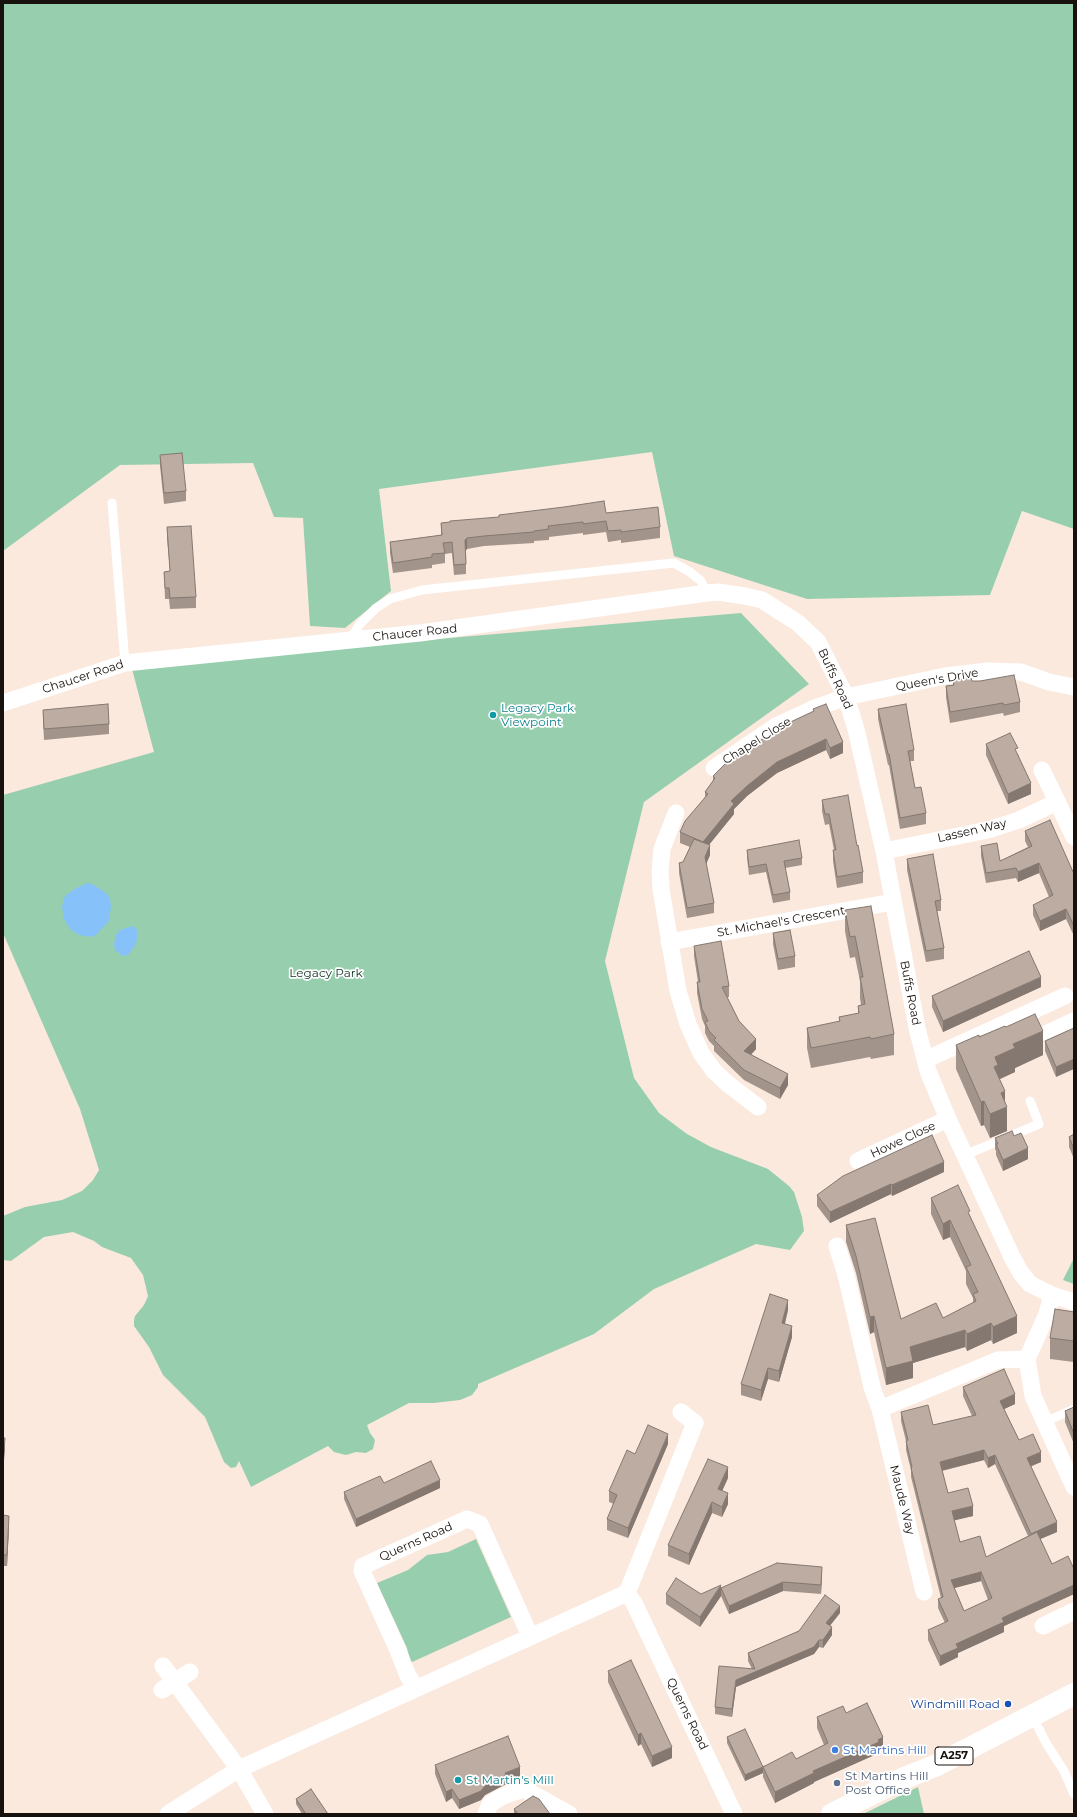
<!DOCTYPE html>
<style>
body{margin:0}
#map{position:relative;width:1077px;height:1817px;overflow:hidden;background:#fbe9de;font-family:Montserrat,sans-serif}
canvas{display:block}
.frame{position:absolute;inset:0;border:4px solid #18120e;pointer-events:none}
</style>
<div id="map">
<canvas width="1077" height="1817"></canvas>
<div class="frame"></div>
</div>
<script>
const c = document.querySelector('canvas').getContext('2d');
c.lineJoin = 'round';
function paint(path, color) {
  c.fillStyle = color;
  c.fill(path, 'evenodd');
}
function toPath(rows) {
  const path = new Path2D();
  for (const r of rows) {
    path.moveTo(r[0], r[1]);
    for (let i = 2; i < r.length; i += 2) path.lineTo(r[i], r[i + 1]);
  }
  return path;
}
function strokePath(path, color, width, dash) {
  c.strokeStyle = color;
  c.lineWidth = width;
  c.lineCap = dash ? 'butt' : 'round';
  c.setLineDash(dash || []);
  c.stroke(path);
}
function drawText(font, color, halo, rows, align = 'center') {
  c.font = font + ' Montserrat,sans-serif';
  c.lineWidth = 3.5;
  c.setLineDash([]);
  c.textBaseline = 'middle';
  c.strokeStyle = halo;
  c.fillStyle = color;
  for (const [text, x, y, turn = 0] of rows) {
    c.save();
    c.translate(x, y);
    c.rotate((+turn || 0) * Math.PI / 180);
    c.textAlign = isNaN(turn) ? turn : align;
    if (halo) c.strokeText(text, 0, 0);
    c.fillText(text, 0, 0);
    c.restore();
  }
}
const green = toPath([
 [3,3,1074,3,1074,529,1022,511,990,595,807,599,674,556,652,452,379,489,391,591,345,628,310,626,303,518,274,517,253,463,120,465,3,551],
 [741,613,809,684,644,802,605,961,634,1078,659,1113,687,1134,711,1147,768,1169,789,1186,794,1192,802,1217,804,1231,790,1250,756,1244,654,1289,594,1334,478,1384,478,1387,472,1395,460,1400,434,1403,409,1403,367,1425,370,1433,375,1440,373,1449,366,1453,356,1452,346,1455,334,1452,328,1446,251,1487,239,1461,236,1467,231,1468,224,1462,205,1417,163,1375,149,1347,134,1326,134,1320,135,1316,144,1305,148,1296,143,1275,131,1258,102,1247,94,1241,73,1232,44,1237,11,1261,3,1260,3,1216,25,1207,62,1200,82,1191,93,1180,99,1170,80,1109,3,933,3,795,154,752,132,669,367,645],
 [1074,1258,1074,1284,1063,1280],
 [476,1539,511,1617,410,1663,407,1648,377,1583,408,1570,427,1555,448,1552],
 [918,1787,924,1814,863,1814]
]);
const water = toPath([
 [88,883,94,885,106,893,110,898,111,906,109,921,97,934,92,937,79,935,70,929,64,919,62,906,65,896,76,888],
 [133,926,138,931,136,944,128,955,123,956,115,950,114,944,116,935,120,930]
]);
const service = toPath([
 [112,503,125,663],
 [350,639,360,624,376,608,390,599,422,590,674,563,690,572,701,581,707,593],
 [965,1155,1039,1124,1030,1101],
 [1045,1422,1074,1409],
 [1032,1715,1046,1743,1064,1771,1074,1794]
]);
const minor = toPath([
 [3,703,125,663,420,633,707,593,718,592,745,596,762,600,798,623,818,642,846,697,856,729,884,851,917,1028,928,1071,948,1119,1013,1259,1021,1273,1030,1284,1052,1295,1074,1302],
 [714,768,776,726,815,708,846,697,945,676,988,671,1021,672,1049,682,1074,687],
 [1042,770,1074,837],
 [676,813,662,849,660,871,661,889,678,991,688,1024,701,1053,714,1071,728,1084,758,1107],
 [884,851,988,830,1019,820,1057,802],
 [669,942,893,902],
 [1048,1033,1074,1021],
 [925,1060,1065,996],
 [858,1161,948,1119],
 [837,1246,846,1275,872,1387,880,1409],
 [1052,1295,1047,1314,1027,1359,1033,1396,1074,1487],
 [924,1592,880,1409,998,1360,1027,1359],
 [627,1593,634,1603,734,1814],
 [1043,1626,1074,1611],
 [163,1666,239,1769,265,1814],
 [416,1688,408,1676,397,1648,362,1571,363,1566,467,1519,480,1524,530,1636],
 [162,1690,190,1672],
 [168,1814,239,1769,627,1593,695,1423,681,1412],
 [486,1814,490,1804,503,1796,524,1789,569,1814]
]);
const primary = toPath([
 [832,1814,902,1779,937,1765,1074,1694]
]);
const wall = toPath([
 [160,455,186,491,186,501,164,504,160,466],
 [606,513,660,527,660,538,621,543,621,540,608,542,606,532,583,535,583,533,549,537,549,540,534,541,534,543,484,546,467,549,466,550,466,574,454,575,452,553,445,554,445,563,432,565,432,568,393,573,390,553,390,542,441,535,441,523],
 [167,527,196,597,196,608,170,609,169,599,165,599,164,572,170,571,167,538],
 [953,681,972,681,1020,702,1020,712,1004,716,1003,713,950,723,946,697,946,686,953,685],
 [813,709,843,753,830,759,826,750,777,773,747,796,734,809,734,814,709,845,710,855,706,864,714,903,714,913,687,918,679,873,679,863,683,862,690,847,680,843,680,832,705,797,705,792,713,781,713,776,748,750,782,730,782,726,813,712],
 [878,709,914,750,914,761,910,761,915,788,926,813,926,824,900,829,889,765,888,765,878,719],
 [43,710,109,724,109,734,44,740,43,721],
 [986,744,1018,754,1031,794,1008,804,986,755],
 [822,800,857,846,863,872,863,883,837,888,833,861,833,850,834,850,829,824,825,825,822,811],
 [1025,831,1074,874,1074,936,1066,919,1040,931,1033,915,1033,905,1049,897,1039,873,1018,882,1016,878,986,883,981,856,981,846,1000,861,1028,847,1025,841],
 [747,850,802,858,802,865,785,868,790,892,790,900,773,903,766,872,749,875,747,858],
 [907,859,941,900,941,911,937,911,944,948,944,959,926,962,907,870],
 [845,910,894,1034,894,1055,871,1059,870,1057,811,1068,807,1048,807,1028,839,1022,839,1017,858,1014,858,1006,861,1005,860,998,860,981,855,957,850,958,845,931],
 [773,933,795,956,795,967,778,970,773,944],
 [694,946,729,986,729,997,727,997,739,1021,756,1049,751,1055,788,1085,780,1099,744,1080,714,1051,714,1046,709,1041,705,1033,705,1026,702,1019,697,993,697,982,698,982,694,956],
 [1041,987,943,1032,932,1007,932,996],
 [1006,1027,1043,1055,1015,1068,1015,1072,999,1079,1005,1102,1007,1131,990,1138,984,1125,981,1126,956,1069,956,1045],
 [1074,1028,1056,1077,1045,1051,1045,1041],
 [1074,1134,1074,1159,1069,1147,1069,1137],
 [1014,1136,1028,1159,1003,1171,996,1155,996,1151,995,1149,995,1138],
 [944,1172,892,1196,891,1194,830,1223,817,1206,817,1195],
 [931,1198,970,1216,1017,1333,993,1344,991,1340,967,1351,965,1347,913,1363,913,1378,886,1385,874,1332,870,1334,856,1273,846,1242,846,1225,901,1319,943,1318,973,1303,973,1298,966,1284,966,1271,950,1237,943,1240,931,1214],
 [788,1310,785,1324,792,1337,779,1382,768,1379,761,1401,741,1395,741,1384],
 [1074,1312,1074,1362,1050,1359,1050,1338],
 [963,1387,1015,1404,1004,1409,1019,1440,1041,1462,1031,1466,1057,1532,1040,1539,1052,1564,1074,1569,1074,1594,1004,1626,1004,1632,958,1653,958,1657,940,1666,928,1640,928,1630,945,1623,938,1608,938,1599,941,1598,911,1477,911,1470,906,1450,906,1441,901,1421,901,1412,933,1425,972,1416,963,1396],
 [984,1460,988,1468,995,1464,1028,1536,986,1557,960,1542,954,1520,973,1516,948,1493,942,1471],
 [981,1581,988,1600,964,1611,954,1588],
 [1074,1407,1074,1444,1065,1422,1065,1411],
 [668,1444,628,1538,607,1530,607,1519,614,1504,609,1502,609,1491,635,1454],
 [728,1478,722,1491,728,1504,722,1517,712,1513,689,1565,668,1556,668,1545],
 [384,1483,440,1488,356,1527,344,1499,344,1492],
 [3,1515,9,1526,7,1566,3,1566],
 [822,1575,821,1594,783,1591,729,1614,721,1596,721,1588],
 [666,1594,701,1594,721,1596,700,1627,666,1604],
 [840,1613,830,1626,832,1635,823,1648,819,1647,814,1654,736,1687,732,1717,715,1714,715,1707,752,1669,748,1661,748,1653],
 [608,1671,672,1758,652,1767,641,1744,638,1746,608,1682],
 [846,1713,883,1748,879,1750,879,1753,814,1782,814,1783,775,1803,763,1777,763,1773,745,1781,727,1743,727,1737,763,1766,796,1759,824,1745,817,1728,817,1717],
 [435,1765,520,1776,506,1782,506,1784,485,1795,481,1800,459,1809,452,1798,446,1802,435,1774],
 [296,1799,328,1814,302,1814,296,1804],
 [514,1809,550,1814,514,1814]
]);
const shadedWall = toPath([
 [467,538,467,549,465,551,465,540],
 [826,739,826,750,777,773,747,796,734,809,734,814,703,852,703,842,731,801,747,786,777,762],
 [843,742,843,753,830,759,830,748],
 [1031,783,1031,794,1008,804,1008,794],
 [710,845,710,855,705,867,705,857],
 [1039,863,1039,873,1018,882,1018,872],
 [1066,909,1066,919,1040,931,1040,921],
 [1041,977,1041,987,943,1032,943,1021],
 [1043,1031,1043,1055,1015,1068,1015,1072,998,1080,994,1067,995,1057,1013,1044],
 [756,1039,756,1049,744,1062,744,1051],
 [1074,1059,1074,1069,1056,1077,1056,1067],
 [788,1074,788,1085,780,1099,780,1088],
 [1005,1091,1005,1108,1007,1107,1007,1131,990,1138,990,1114,1001,1093],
 [984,1101,984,1125,981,1126,981,1102],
 [1028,1148,1028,1159,1003,1171,1003,1160],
 [944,1162,944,1172,892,1196,892,1185],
 [891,1184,891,1194,830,1223,830,1212],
 [950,1220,950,1237,943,1240,943,1224],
 [788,1300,788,1310,782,1334,782,1323],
 [874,1316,874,1332,870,1334,870,1317],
 [1017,1316,1017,1333,993,1344,993,1327],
 [991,1323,991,1340,967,1351,967,1334],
 [792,1326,792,1337,779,1382,779,1371],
 [965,1330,965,1347,913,1363,913,1378,886,1385,886,1368,910,1347],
 [768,1368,768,1379,761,1401,761,1390],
 [1015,1394,1015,1404,1000,1411,1000,1401],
 [668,1434,668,1444,628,1538,628,1528],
 [5,1438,5,1449,3,1472,3,1462],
 [984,1450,984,1460,940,1471,940,1462],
 [1041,1452,1041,1462,1027,1468,1027,1458],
 [995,1455,995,1464,988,1468,988,1458],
 [728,1467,728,1478,718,1500,718,1489],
 [440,1480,440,1488,356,1527,356,1519],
 [728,1493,728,1504,722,1517,722,1507],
 [712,1502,712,1513,689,1565,689,1554],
 [973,1506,973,1516,952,1521,952,1511],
 [9,1516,9,1526,7,1566,7,1555],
 [1057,1522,1057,1532,1031,1543,1031,1534],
 [822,1567,822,1575,821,1594,821,1585],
 [981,1572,981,1581,951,1589,951,1580],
 [783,1582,783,1591,729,1614,729,1606],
 [721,1585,721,1596,700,1627,700,1617],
 [1074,1585,1074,1594,1004,1626,1004,1632,958,1653,958,1657,940,1666,940,1656,956,1644,1002,1618],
 [840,1606,840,1613,826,1630,826,1623],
 [832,1627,832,1635,823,1648,823,1640],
 [819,1640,819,1647,814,1654,736,1687,732,1717,732,1709,736,1680],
 [641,1733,641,1744,638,1746,638,1735],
 [883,1737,883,1748,879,1750,879,1753,814,1782,814,1783,775,1803,775,1792,813,1771],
 [672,1747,672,1758,652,1767,652,1756],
 [520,1767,520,1776,506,1782,506,1784,485,1795,481,1800,459,1809,459,1800,485,1786,505,1773],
 [763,1767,763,1773,745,1781,745,1775],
 [452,1789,452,1798,446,1802,446,1792]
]);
const building = toPath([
 [182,453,186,491,164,493,160,455,182,453],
 [604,501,606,513,658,507,660,527,621,532,621,530,608,531,606,521,583,524,583,522,548,526,549,529,534,531,534,532,484,536,467,538,465,540,466,564,454,565,452,542,443,543,445,553,432,554,432,557,393,563,390,542,442,535,441,523,450,522,450,521,499,517,499,515,564,507,604,501],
 [191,526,196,597,170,598,169,588,165,588,164,572,170,571,167,527,191,526],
 [1014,675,1020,702,1004,705,1003,703,950,712,946,686,954,685,953,681,971,678,972,681,980,681,1014,675],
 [108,704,109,724,44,729,43,710,108,704],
 [826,704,843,742,830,748,826,739,777,762,747,786,731,801,734,804,703,842,680,832,685,821,708,794,705,792,715,778,713,776,726,763,746,748,748,750,760,740,783,730,782,726,814,711,813,709,826,704],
 [906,704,914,750,908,751,915,788,921,787,926,813,900,818,889,754,888,754,878,709,906,704],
 [1010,733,1018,748,1015,749,1031,783,1008,794,986,744,1010,733],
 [848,795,857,846,858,845,863,872,837,877,833,850,836,850,829,814,825,814,822,800,848,795],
 [1050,820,1074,874,1074,926,1066,909,1040,921,1033,905,1053,895,1039,863,1018,872,1016,868,986,873,981,846,997,843,1000,861,1032,846,1025,831,1050,820],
 [694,839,710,845,705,857,714,903,687,908,679,863,683,862,694,839],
 [799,840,802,858,784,861,790,892,773,895,766,864,749,867,747,850,799,840],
 [933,854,941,900,935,901,944,948,926,951,907,859,933,854],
 [871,906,894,1034,871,1039,870,1037,811,1048,807,1028,840,1021,839,1017,859,1013,858,1006,865,1004,860,977,863,977,855,936,850,937,845,910,871,906],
 [790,930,795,956,778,959,773,933,790,930],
 [721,941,729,986,722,987,739,1021,756,1039,744,1051,788,1074,780,1088,744,1070,714,1040,716,1038,709,1031,705,1022,708,1021,702,1009,697,982,700,982,694,946,721,941],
 [1029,951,1041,977,943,1021,932,996,1029,951],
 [1035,1014,1043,1031,1013,1044,1015,1048,995,1057,998,1065,994,1067,1005,1091,1001,1093,1007,1107,990,1114,984,1101,981,1102,956,1045,979,1035,979,1037,1005,1026,1006,1027,1035,1014],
 [1074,1028,1074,1059,1056,1067,1045,1041,1074,1028],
 [1012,1131,1014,1136,1021,1133,1028,1148,1003,1160,996,1144,998,1144,995,1138,1012,1131],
 [1074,1134,1074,1149,1069,1137,1074,1134],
 [932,1135,944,1162,892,1185,891,1184,830,1212,817,1195,843,1176,932,1135],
 [958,1185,970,1211,968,1212,1017,1316,993,1327,991,1323,967,1334,965,1330,910,1347,913,1361,886,1368,874,1316,870,1317,856,1256,846,1225,875,1218,901,1319,936,1303,943,1318,976,1301,973,1294,978,1292,966,1267,971,1265,950,1220,943,1224,931,1198,958,1185],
 [770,1294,788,1300,782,1323,792,1326,779,1371,768,1368,761,1390,741,1384,770,1294],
 [1055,1309,1074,1312,1074,1341,1050,1338,1055,1309],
 [1004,1369,1015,1394,1000,1401,1019,1440,1033,1434,1041,1452,1027,1458,1057,1522,1031,1534,995,1455,988,1458,984,1450,940,1462,948,1493,968,1488,973,1506,952,1511,960,1542,980,1536,986,1557,1037,1532,1052,1564,1068,1556,1074,1569,1074,1585,1002,1618,1004,1622,956,1644,958,1648,940,1656,928,1630,948,1621,938,1599,943,1597,911,1468,912,1467,906,1441,908,1440,901,1412,928,1405,933,1425,976,1415,963,1387,1004,1369],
 [981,1572,992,1598,964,1611,951,1580,981,1572],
 [1074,1407,1074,1434,1065,1411,1074,1407],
 [648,1425,668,1434,628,1528,607,1519,617,1495,609,1491,627,1450,635,1454,648,1425],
 [3,1438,5,1438,3,1462,3,1438],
 [708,1459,728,1467,718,1489,728,1493,722,1507,712,1502,689,1554,668,1545,708,1459],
 [431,1461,440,1480,356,1519,344,1492,380,1476,384,1483,431,1461],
 [3,1515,9,1516,7,1555,3,1555,3,1515],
 [777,1563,822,1567,821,1585,783,1582,729,1606,721,1588,777,1563],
 [676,1578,701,1594,721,1585,700,1617,666,1594,676,1578],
 [825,1595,840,1606,826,1623,832,1627,823,1640,819,1640,814,1647,736,1680,732,1709,715,1707,719,1666,755,1669,748,1653,799,1631,825,1595],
 [631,1660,672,1747,652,1756,641,1733,638,1735,608,1671,631,1660],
 [867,1703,883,1737,878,1740,879,1742,813,1771,814,1773,775,1792,763,1767,792,1752,796,1759,828,1743,817,1717,843,1706,846,1713,867,1703],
 [745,1729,763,1767,745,1775,727,1737,745,1729],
 [508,1736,520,1767,505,1773,506,1775,485,1786,481,1791,459,1800,452,1789,446,1792,435,1765,508,1736],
 [311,1789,328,1814,306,1814,296,1799,311,1789],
 [533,1796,539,1799,550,1814,518,1814,514,1809,533,1796]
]);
const markers = [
 [493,715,4,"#0f9aa8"],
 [1008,1704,4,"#1a4fb4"],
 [835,1750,4,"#3f7fe0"],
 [458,1780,4,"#0f9aa8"],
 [837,1783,4,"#5c6f8a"]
];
const shields = [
 [954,1756,38]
];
const shieldNames = [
 ["A257",954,1756]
];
const streetNames = [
 ["Chaucer Road",415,633,-6],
 ["Chaucer Road",83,677,-18],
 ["Buffs Road",835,679,65],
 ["Queen's Drive",937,680,-10],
 ["Chapel Close",757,741,-32],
 ["Lassen Way",972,831,-13],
 ["St. Michael's Crescent",781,922,-10],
 ["Buffs Road",910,993,79],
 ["Howe Close",903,1140,-25],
 ["Maude Way",902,1500,76],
 ["Querns Road",416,1542,-24],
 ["Querns Road",687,1714,64]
];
const cultureNames = [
 ["Legacy Park",501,708],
 ["Viewpoint",501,722],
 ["St Martin's Mill",466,1780]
];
const parkNames = [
 ["Legacy Park",326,973]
];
const transitNames = [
 ["Windmill Road",1000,1704]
];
const shopNames = [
 ["St Martins Hill",843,1750]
];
const serviceNames = [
 ["St Martins Hill",845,1776],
 ["Post Office",845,1790]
];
paint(green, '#97cfae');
paint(water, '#86c1fa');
strokePath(service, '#fff', 9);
strokePath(minor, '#fff', 17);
strokePath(primary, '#fff', 22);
paint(wall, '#a2948a');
paint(shadedWall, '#847871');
paint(building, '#bcaca1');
strokePath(building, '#847871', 1);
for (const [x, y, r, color] of markers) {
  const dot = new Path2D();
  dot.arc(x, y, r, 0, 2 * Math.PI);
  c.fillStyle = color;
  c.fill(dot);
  strokePath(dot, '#fff', 1.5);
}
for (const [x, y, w] of shields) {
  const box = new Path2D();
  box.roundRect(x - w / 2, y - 9, w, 18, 3);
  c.fillStyle = '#fff';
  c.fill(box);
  strokePath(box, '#18120e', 1);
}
drawText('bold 11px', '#18120e', null, shieldNames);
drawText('12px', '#18120e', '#fff', streetNames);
drawText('12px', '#0d838f', '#fff', cultureNames, 'left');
drawText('12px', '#0e311f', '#fff', parkNames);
drawText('12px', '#164399', '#fff', transitNames, 'right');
drawText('12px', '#366cbe', '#fff', shopNames, 'left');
drawText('12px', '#4e5e75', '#fff', serviceNames, 'left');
</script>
